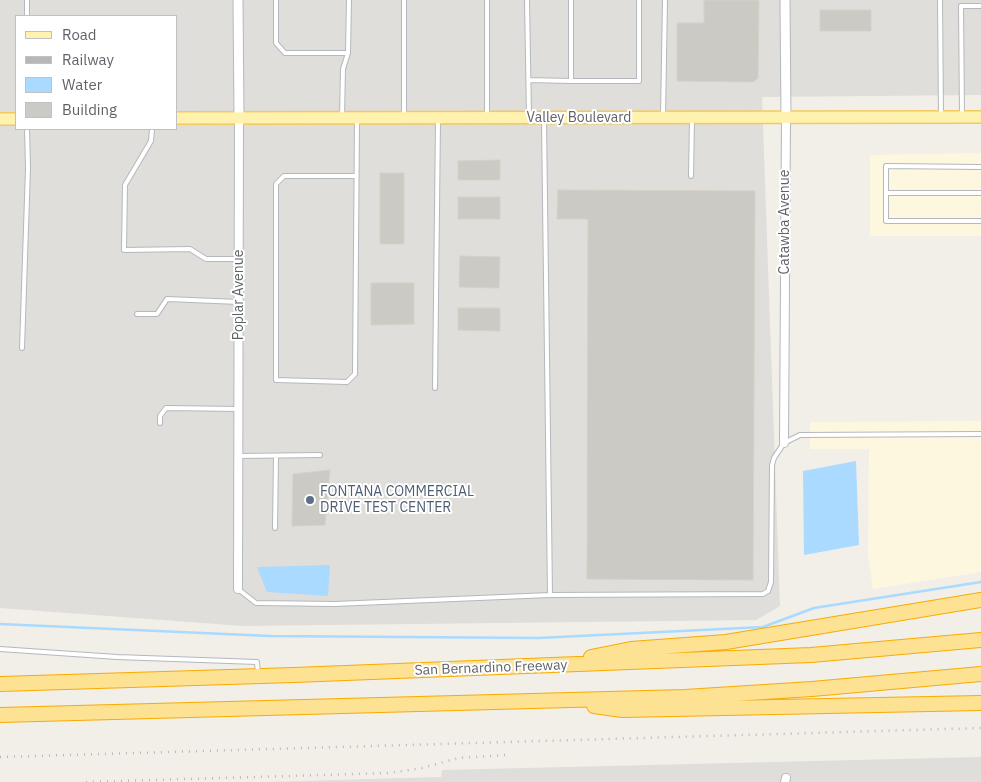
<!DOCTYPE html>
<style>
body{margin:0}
#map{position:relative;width:981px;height:782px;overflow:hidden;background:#f1efe8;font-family:"IBM Plex Sans",sans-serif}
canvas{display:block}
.legend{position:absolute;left:15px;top:15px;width:162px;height:115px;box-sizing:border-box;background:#fff;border:1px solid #bfc1c3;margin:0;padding:6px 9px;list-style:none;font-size:15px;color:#5f6368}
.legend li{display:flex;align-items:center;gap:10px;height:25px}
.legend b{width:25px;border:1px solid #bfc1c3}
</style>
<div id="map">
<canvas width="981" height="782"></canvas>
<ul class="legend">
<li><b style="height:6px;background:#fff2af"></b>Road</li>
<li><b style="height:6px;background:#b6b7b8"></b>Railway</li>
<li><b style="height:14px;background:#aadaff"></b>Water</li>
<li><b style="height:14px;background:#cccac5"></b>Building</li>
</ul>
</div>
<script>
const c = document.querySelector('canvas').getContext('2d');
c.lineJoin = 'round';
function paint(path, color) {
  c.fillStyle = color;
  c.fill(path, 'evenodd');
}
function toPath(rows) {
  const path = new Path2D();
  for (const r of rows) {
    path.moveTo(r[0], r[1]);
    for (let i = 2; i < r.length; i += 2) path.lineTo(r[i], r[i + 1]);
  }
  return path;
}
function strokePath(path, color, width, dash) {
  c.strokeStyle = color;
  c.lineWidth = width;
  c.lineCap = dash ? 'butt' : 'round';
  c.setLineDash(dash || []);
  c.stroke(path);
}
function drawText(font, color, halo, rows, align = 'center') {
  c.font = font + ' "IBM Plex Sans",sans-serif';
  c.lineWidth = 4;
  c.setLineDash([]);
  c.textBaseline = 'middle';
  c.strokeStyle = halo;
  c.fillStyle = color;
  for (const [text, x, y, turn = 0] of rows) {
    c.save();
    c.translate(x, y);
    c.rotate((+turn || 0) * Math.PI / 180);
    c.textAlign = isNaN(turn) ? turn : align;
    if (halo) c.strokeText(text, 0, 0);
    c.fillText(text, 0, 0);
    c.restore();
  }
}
const commercial = toPath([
 [981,153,981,236,870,236,870,155],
 [981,421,981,572,873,589,868,556,869,449,810,449,810,422]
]);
const industrial = toPath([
 [0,0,981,0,981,95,762,97,780,606,756,620,243,626,0,608],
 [16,16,176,16,176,129,16,129],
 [981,757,981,782,265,782,441,777,442,770]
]);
const water = toPath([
 [856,461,859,545,804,555,803,471],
 [330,565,328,596,267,592,257,567]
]);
const stream = toPath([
 [0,624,270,636,538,638,763,627,814,608,981,582]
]);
const building = toPath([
 [704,0,759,0,758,78,753,82,677,81,677,23,704,23,704,0],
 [820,10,871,10,871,31,820,31,820,10],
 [500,160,500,180,458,180,458,161,500,160],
 [380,173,404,173,404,244,380,244,380,173],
 [558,190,755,191,753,580,587,579,588,219,557,219,558,190],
 [458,197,500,197,500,219,458,219,458,197],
 [460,256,500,257,499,288,459,287,460,256],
 [371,283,414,283,414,324,371,325,371,283],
 [458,308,500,308,500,331,458,330,458,308],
 [330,470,325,525,292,526,293,474,330,470]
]);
const service = toPath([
 [27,0,27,16],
 [276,0,276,43,285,53,348,53],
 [487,0,487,115],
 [527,0,529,116],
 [571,0,571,81,639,81,639,0],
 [940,0,941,115],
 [529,80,571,81],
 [404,115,404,0],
 [962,115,961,6,981,6],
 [663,116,665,0],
 [342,117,343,69,348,53,349,0],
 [544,120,550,595],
 [152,129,151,141,125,185,124,250,190,249,206,259,239,259],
 [981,167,886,166,886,221,981,221],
 [356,176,284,176,276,184,276,380,347,382,355,374,357,120],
 [691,176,692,118],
 [886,193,981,193],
 [137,314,157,314,167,299,239,302],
 [22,348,28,168,27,129],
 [435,388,438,120],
 [160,423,160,416,166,408,238,409],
 [238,456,320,455],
 [275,528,276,456],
 [238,589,256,603,335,604,550,595,763,594,768,591,771,582,772,465,774,458,784,443,800,435,981,434],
 [0,649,117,657,257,662,258,674]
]);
const minor = toPath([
 [784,443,786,118],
 [238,589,239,117],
 [785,782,786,778]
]);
const tertiary = toPath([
 [238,0,239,117],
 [785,0,786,118]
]);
const primary = toPath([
 [176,118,981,117],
 [0,119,16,119]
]);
const motorway = toPath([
 [591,657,631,649,726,642,981,600],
 [0,684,294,675,811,655,981,640],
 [594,706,622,710,981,703],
 [0,715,685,697,812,689,981,674]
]);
const rail = toPath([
 [0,757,981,728],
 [86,782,389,773,422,768,459,758,505,755]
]);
const markers = [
 [310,500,5,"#5c6f8a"]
];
const streetNames = [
 ["Valley Boulevard",579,118],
 ["Catawba Avenue",785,222,-90],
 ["Poplar Avenue",239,295,-90],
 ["San Bernardino Freeway",491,668,-2]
];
const serviceNames = [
 ["FONTANA COMMERCIAL",320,492],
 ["DRIVE TEST CENTER",320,508]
];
paint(commercial, '#fef7e0');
paint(industrial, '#e0deda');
paint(water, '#aadaff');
strokePath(stream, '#aadaff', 2.5);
paint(building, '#cccac5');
strokePath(building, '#d6d1c6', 1);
strokePath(service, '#b5b8bc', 6);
strokePath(minor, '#b5b8bc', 10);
strokePath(tertiary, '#b5b8bc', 11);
strokePath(primary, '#f2c960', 14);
strokePath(motorway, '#f9ab00', 16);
strokePath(service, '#fff', 4);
strokePath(minor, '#fff', 8);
strokePath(tertiary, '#fff', 9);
strokePath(primary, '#fff2af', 11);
strokePath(motorway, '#fde293', 14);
strokePath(rail, '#b6b7b8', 2.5, [1, 6]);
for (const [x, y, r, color] of markers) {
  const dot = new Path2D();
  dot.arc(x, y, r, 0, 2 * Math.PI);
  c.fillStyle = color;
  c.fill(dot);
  strokePath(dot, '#fff', 2);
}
drawText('14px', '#5f6368', '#fff', streetNames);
drawText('14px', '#4e5e75', '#fff', serviceNames, 'left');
</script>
